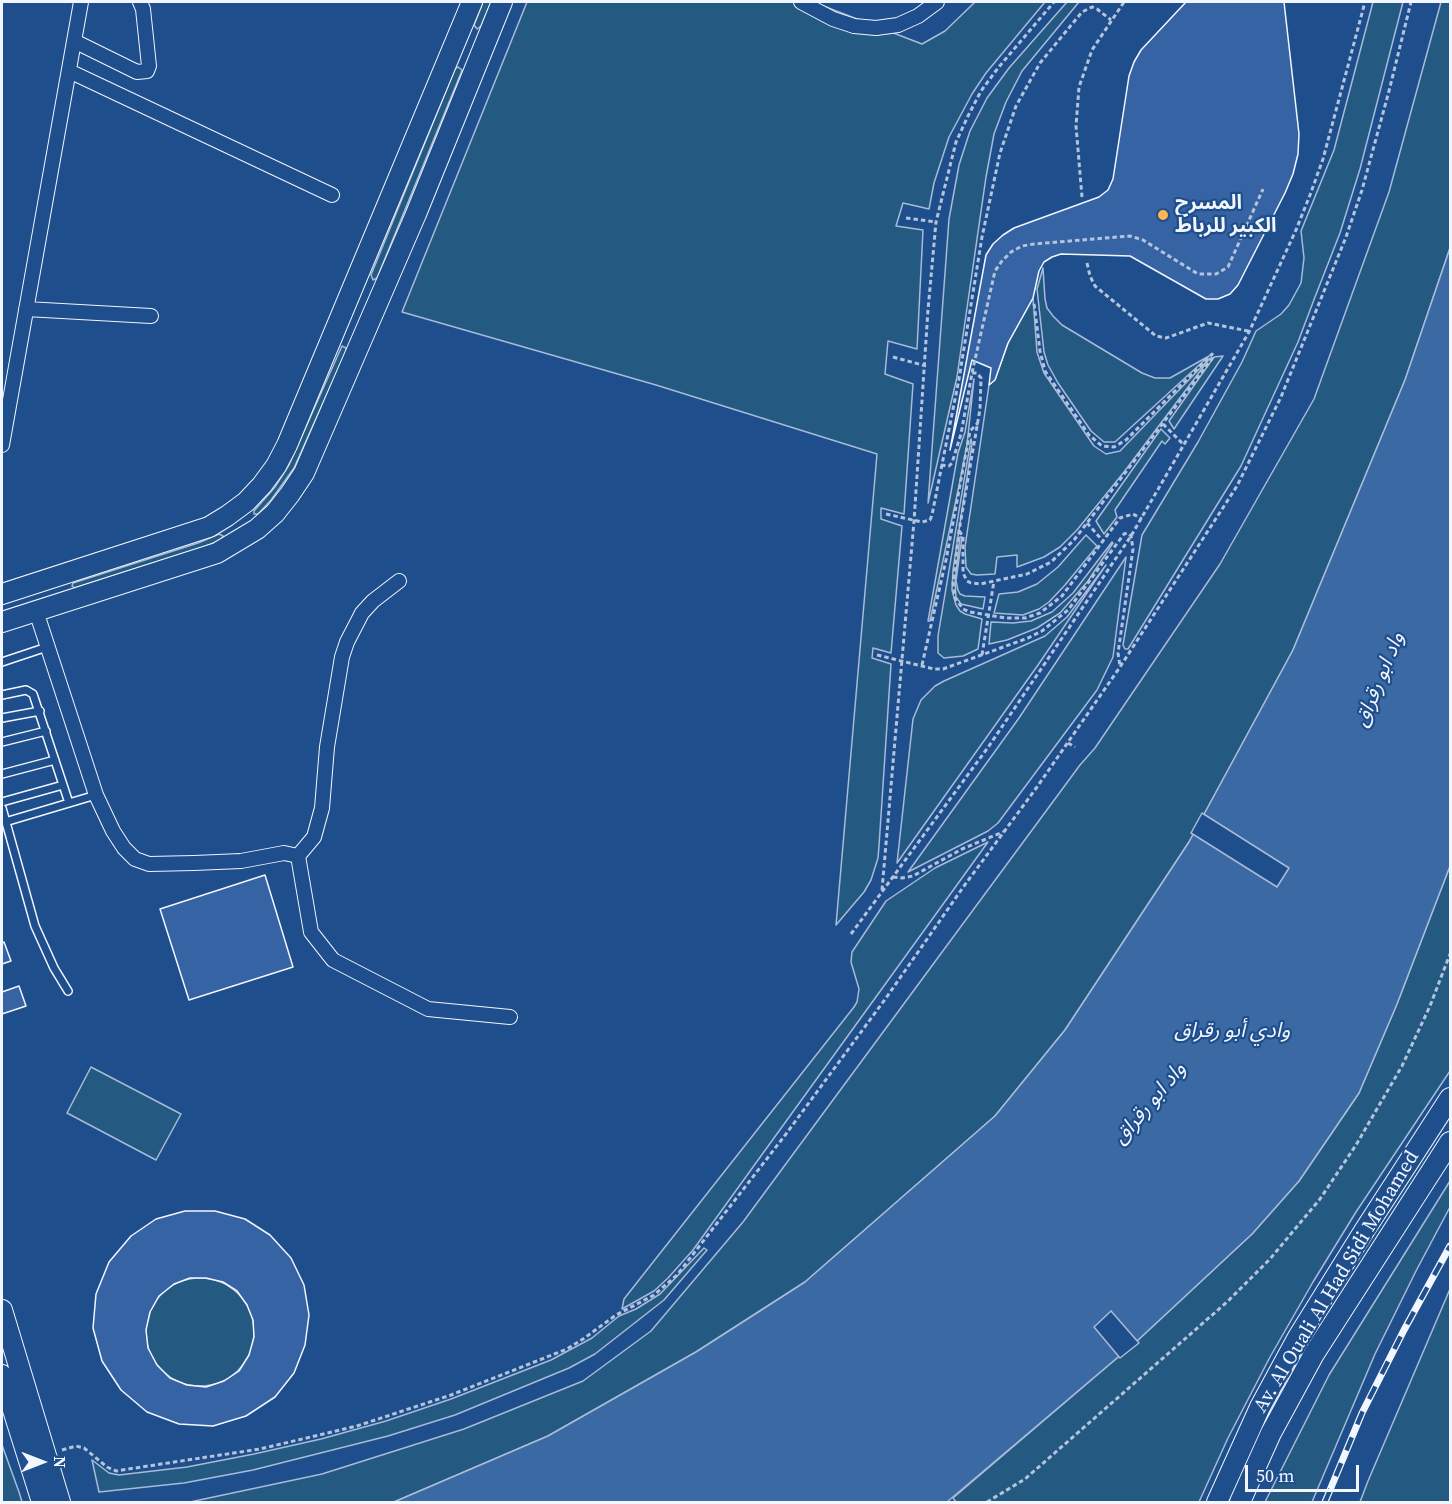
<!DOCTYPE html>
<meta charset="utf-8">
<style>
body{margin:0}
#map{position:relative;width:1452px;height:1504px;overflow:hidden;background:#1f4e8c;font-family:"Source Serif 4",serif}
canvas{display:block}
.frame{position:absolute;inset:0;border:3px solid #f2f6ff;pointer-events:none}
.north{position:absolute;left:12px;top:1432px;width:60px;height:60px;-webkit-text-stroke:4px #1f4e8c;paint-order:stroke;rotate:90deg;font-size:16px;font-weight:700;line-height:24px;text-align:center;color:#f2f6ff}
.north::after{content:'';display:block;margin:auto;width:21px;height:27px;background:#f2f6ff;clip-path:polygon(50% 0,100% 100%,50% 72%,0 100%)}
.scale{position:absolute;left:1245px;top:1465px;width:114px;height:27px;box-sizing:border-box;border:3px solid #f2f6ff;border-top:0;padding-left:8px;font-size:18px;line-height:21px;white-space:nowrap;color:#f2f6ff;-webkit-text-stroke:4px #1f4e8c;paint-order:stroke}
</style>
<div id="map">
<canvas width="1452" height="1504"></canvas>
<div class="frame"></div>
<div class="north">N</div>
<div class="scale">50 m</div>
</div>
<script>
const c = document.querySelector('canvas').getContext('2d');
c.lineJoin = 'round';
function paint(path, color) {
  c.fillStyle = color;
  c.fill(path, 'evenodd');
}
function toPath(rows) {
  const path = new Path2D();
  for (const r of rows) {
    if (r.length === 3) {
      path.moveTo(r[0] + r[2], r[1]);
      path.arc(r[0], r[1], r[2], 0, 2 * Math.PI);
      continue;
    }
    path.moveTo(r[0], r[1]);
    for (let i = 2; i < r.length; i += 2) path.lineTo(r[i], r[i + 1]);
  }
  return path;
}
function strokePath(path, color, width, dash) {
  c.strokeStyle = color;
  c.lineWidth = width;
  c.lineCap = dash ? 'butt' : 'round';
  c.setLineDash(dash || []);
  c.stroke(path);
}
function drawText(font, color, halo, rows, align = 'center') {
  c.font = font + ' "Source Serif 4","Noto Sans Arabic",serif';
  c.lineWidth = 4.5;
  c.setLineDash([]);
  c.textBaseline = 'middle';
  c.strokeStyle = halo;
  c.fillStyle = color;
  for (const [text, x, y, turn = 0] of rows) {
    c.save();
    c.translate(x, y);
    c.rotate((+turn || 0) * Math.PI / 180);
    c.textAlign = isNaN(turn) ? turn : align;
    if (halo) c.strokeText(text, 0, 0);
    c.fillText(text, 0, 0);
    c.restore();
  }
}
const green = toPath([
 [483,2,491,2,481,26,477,29,474,25,483,2],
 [527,2,813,2,922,44,945,31,975,2,1045,2,986,73,972,94,949,137,934,183,929,209,903,203,896,226,923,230,917,349,888,341,885,374,913,384,904,514,881,508,881,519,902,526,891,653,873,648,872,658,891,664,879,846,878,858,871,880,864,892,836,925,877,454,656,385,402,312,527,2],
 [1067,2,1079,2,1022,71,1006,102,994,134,986,177,957,377,928,503,949,219,959,165,970,131,987,98,1009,68,1067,2],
 [1373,2,1403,2,1360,169,1340,233,1315,297,1298,342,1241,466,1128,649,1125,649,1123,645,1142,535,1198,442,1242,362,1256,331,1281,314,1289,305,1301,283,1304,258,1301,231,1334,150,1373,2],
 [1441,2,1450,2,1450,248,1405,380,1293,650,1189,842,1065,1030,995,1116,805,1282,696,1352,548,1436,394,1502,190,1502,322,1474,464,1429,583,1381,651,1331,743,1222,1080,765,1095,748,1220,564,1314,399,1389,192,1441,2],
 [458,67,462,70,461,73,377,278,373,280,371,275,455,69,458,67],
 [1043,268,1045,299,1047,308,1053,316,1062,325,1142,373,1155,378,1170,378,1209,356,1115,442,1104,442,1091,431,1058,383,1048,365,1044,352,1037,289,1043,268],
 [1033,298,1037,352,1044,373,1094,446,1106,454,1120,451,1210,358,1124,472,1077,530,1060,547,1044,557,1017,567,1017,555,997,557,995,574,977,575,971,574,966,567,965,547,989,385,995,379,1008,343,1033,298],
 [342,346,346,348,346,351,294,468,271,500,258,514,254,514,254,511,275,487,289,465,342,346],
 [1223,356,1174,429,1169,421,1214,357,1223,356],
 [974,379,967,445,959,486,930,621,928,621,958,453,965,432,974,379],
 [1161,429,1170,438,1165,444,1162,441,1115,510,1117,517,1104,534,1096,521,1161,429],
 [971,439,972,444,953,570,952,590,956,605,960,611,965,614,982,619,978,649,963,656,944,658,938,653,938,636,971,439],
 [219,534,223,536,222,540,200,548,75,588,72,586,73,583,198,543,219,534],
 [1086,535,1097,546,1065,585,1049,602,1039,609,1023,615,994,613,999,594,1018,592,1037,584,1058,567,1086,535],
 [960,537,962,537,956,581,958,590,960,594,965,596,985,597,983,609,961,604,956,597,955,582,960,537],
 [1112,542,1113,543,1088,581,1060,613,1037,628,1007,640,989,644,991,622,1013,623,1031,621,1052,612,1073,593,1112,542],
 [1126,557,1113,657,1097,690,998,823,988,831,908,872,1019,718,1126,557],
 [1106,565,1038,665,897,863,913,719,921,700,935,686,944,681,1045,636,1067,617,1106,565],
 [988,842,693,1250,668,1278,654,1291,622,1309,624,1299,854,1007,857,1002,859,989,851,962,852,952,886,901,935,868,988,842],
 [1450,866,1450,1071,1356,1212,1313,1282,1270,1357,1228,1438,1199,1502,956,1502,953,1498,1137,1341,1252,1234,1299,1181,1359,1093,1397,1004,1450,866],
 [91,1067,181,1114,156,1160,67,1113,91,1067],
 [1450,1181,1450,1207,1416,1271,1375,1354,1312,1502,1265,1502,1329,1375,1450,1181],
 [704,1248,707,1250,664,1300,595,1354,569,1368,455,1415,388,1436,253,1470,184,1483,99,1492,92,1460,109,1473,119,1475,187,1467,254,1454,321,1439,386,1421,451,1399,551,1360,592,1338,619,1316,636,1309,660,1294,704,1248],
 [200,1332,54],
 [1450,1289,1450,1502,1360,1502,1368,1481,1450,1289],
 [2,1445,19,1492,22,1502,2,1502,2,1445]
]);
const water = toPath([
 [1450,248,1450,866,1397,1004,1359,1093,1299,1181,1252,1234,1137,1341,947,1502,394,1502,548,1436,696,1352,805,1282,995,1116,1065,1030,1189,842,1293,650,1405,380,1450,248]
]);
const pier = toPath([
 [1202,813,1289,868,1277,887,1191,833,1202,813],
 [1111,1311,1139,1343,1120,1358,1094,1327,1111,1311]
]);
const building = toPath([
 [1186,2,1284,2,1299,134,1298,154,1293,174,1285,193,1238,285,1230,294,1218,299,1206,299,1130,256,1061,254,1052,257,1044,262,1039,271,1033,298,1008,343,995,380,989,385,991,368,972,360,950,450,986,255,993,244,1003,235,1014,228,1099,197,1108,190,1113,179,1129,76,1134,62,1141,50,1186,2],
 [265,875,293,967,189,1000,160,909,265,875],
 [4,942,11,961,2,964,2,943,4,942],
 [19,986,26,1006,2,1014,2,992,19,986],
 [185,1211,215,1211,245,1219,270,1235,291,1258,304,1285,309,1315,305,1345,294,1373,275,1397,246,1416,213,1426,179,1424,147,1412,121,1390,102,1361,93,1328,96,1294,109,1262,131,1236,156,1219,185,1211],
 [190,1278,206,1278,223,1282,237,1291,247,1305,253,1320,254,1337,249,1355,239,1371,224,1381,206,1387,187,1385,170,1378,157,1365,148,1348,146,1330,150,1312,159,1296,174,1284,190,1278]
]);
const path = toPath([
 [1082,197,1076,126,1079,87,1092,50,1124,2],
 [906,218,936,222],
 [1087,263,1090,276,1095,286,1156,336,1166,338,1208,323,1248,331],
 [893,357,926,366],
 [972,373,977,373,981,378,980,409,959,531,953,583,955,598,963,609,970,612,1006,618,1025,618,1040,613,1062,596,1120,518,1133,514,1142,519],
 [1163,424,1184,445],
 [941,465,949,466,952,463,961,434,972,373,995,271,1002,261,1011,252,1022,246,1034,244,1130,236,1143,240,1198,274,1216,274,1228,267,1263,189],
 [886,514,922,522,930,520,932,515,959,379,982,237,1000,153,1016,106,1040,63,1082,12,1092,7,1097,9,1111,20],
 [1087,523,1103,541],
 [959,531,963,536,963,573,967,581,971,583,980,584,1027,574,1051,562,1074,540,1087,523,1214,356,1212,354,1126,440,1114,447,1102,446,1089,435,1045,371,1040,351,1034,303],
 [877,655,934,669,943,669,1028,638,1042,631,1068,610,1124,534,1127,533,1131,536,1133,549,1118,653,1120,666],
 [982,655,994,581],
 [922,665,946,560,970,431,978,423],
 [1068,743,1075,747],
 [893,877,902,878,913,876,962,849,1003,832],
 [882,890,914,521,928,310,936,222,956,142,968,116,981,91,998,68,1054,2],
 [851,934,989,746,1131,536,1249,332,1296,230,1310,195,1323,159,1365,2],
 [62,1450,76,1446,84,1448,107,1467,116,1471,122,1470,260,1449,357,1426,451,1395,567,1349,583,1339,616,1315,654,1295,677,1275,786,1134,886,998,964,886,1037,787,1120,667,1237,486,1281,397,1346,237,1362,190,1389,91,1411,2],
 [987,1502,1025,1479,1227,1302,1270,1259,1320,1199,1356,1145,1402,1066,1430,1006,1450,954]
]);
const lane = toPath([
 [2,662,47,647],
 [2,695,26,690,33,694,69,803],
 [2,718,40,711],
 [2,742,46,731],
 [2,774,55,760],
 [2,802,63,785],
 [2,808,35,926,54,968,68,991],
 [5,822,96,795]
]);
const street = toPath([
 [801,2,833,19,854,26,876,28,898,25,918,16,937,2],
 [74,41,137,72,147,71,149,66,143,9,140,2],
 [69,71,332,195],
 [26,309,151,316],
 [2,445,81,2],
 [36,611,96,795,113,831,124,848,135,859,149,864,194,863,241,861,284,853,298,856,311,932,333,960,428,1009,510,1017],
 [298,856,314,837,322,808,327,747,342,657,347,642,362,613,373,601,399,581]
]);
const secondary = toPath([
 [2,594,209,527,227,516,246,502,262,485,276,466,287,445,472,2],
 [2,622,217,553,257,529,275,513,290,494,304,473,416,214,502,2],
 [2,1310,60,1502],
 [2,1375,42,1502],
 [1217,1502,1260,1407,1298,1337,1364,1231,1450,1098],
 [1240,1502,1271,1433,1314,1354,1450,1142]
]);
const rail = toPath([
 [1325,1502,1362,1413,1404,1330,1450,1246]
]);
const markers = [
 [1163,215,6,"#ffb74d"]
];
const poiNames = [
 ["المسرح",1175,204],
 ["الكبير للرباط",1175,227]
];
const streetNames = [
 ["Av. Al Ouali Al Had Sidi Mohamed",1337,1282,-59]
];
const waterNames = [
 ["واد ابو رقراق",1380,680,-68],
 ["وادي أبو رقراق",1232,1032],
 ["واد ابو رقراق",1150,1104,-50]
];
paint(green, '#245a82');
strokePath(green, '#a8bbd7', 1.5);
paint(water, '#3b69a3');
strokePath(water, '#a8bbd7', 1.5);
paint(pier, '#1f4e8c');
strokePath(pier, '#a8bbd7', 1.5);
paint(building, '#3563a3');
strokePath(building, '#f2f6ff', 1.5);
strokePath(lane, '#f2f6ff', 10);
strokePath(street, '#f2f6ff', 16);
strokePath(secondary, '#f2f6ff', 22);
strokePath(path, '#b3c4dc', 3, [4.5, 3]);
strokePath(lane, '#1f4e8c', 7);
strokePath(street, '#1f4e8c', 14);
strokePath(secondary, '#1f4e8c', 20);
strokePath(rail, '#f2f6ff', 7);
strokePath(rail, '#1f4e8c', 4.5, [14]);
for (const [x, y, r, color] of markers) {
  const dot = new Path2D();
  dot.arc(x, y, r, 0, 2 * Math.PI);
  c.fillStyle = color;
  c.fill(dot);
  strokePath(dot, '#1f4e8c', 2);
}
drawText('bold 20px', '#f2f6ff', '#1f4e8c', poiNames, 'left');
drawText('20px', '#f2f6ff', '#1f4e8c', streetNames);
drawText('italic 21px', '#f2f6ff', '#1f4e8c', waterNames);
</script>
